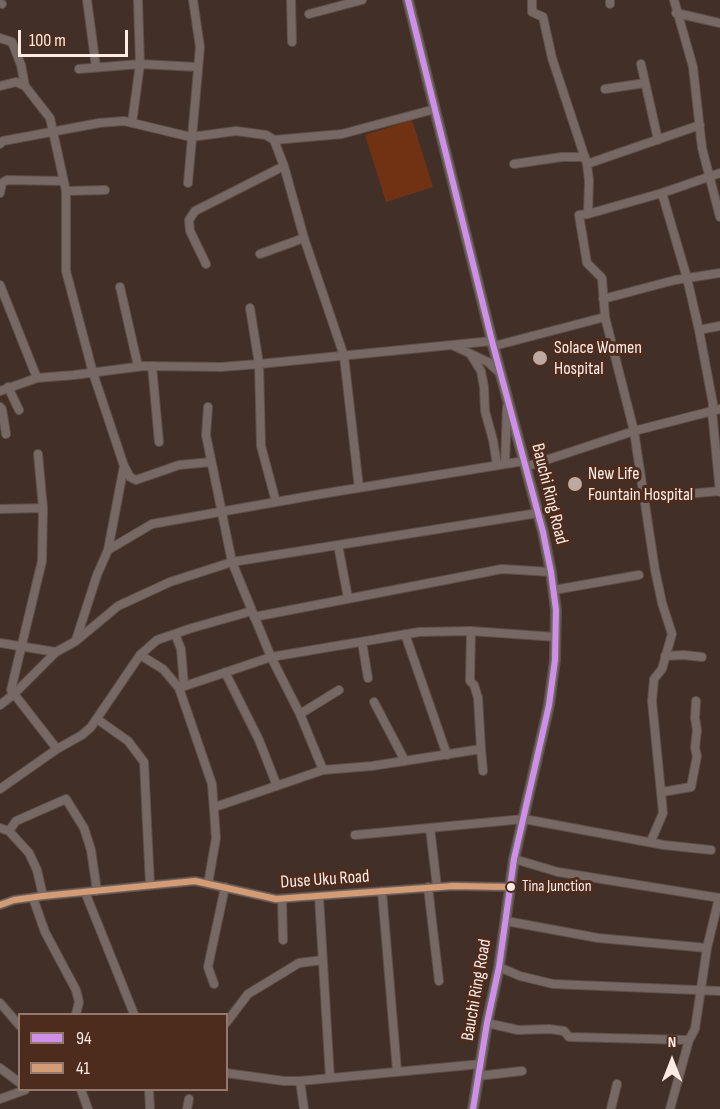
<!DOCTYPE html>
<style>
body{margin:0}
#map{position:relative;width:720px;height:1109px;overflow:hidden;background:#423028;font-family:"Sofia Sans Condensed",sans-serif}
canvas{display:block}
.legend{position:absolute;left:18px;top:1013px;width:210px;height:78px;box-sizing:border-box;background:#4d2c1e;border:2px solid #93786d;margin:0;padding:8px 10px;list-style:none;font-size:18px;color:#fdebe4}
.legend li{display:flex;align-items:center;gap:12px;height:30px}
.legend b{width:30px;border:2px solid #93786d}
.north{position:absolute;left:642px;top:1031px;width:60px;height:60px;-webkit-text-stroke:4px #4d2c1e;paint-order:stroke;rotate:0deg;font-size:16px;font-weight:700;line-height:24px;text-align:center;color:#fdebe4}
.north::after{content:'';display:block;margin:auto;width:21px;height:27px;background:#fdebe4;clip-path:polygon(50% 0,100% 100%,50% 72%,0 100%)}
.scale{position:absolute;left:18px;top:30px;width:110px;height:27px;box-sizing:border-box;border:3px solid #fdebe4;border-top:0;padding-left:8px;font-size:18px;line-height:21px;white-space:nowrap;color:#fdebe4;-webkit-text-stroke:4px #4d2c1e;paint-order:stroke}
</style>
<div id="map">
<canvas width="720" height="1109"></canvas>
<ul class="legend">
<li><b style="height:8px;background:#ce8fe9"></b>94</li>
<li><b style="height:8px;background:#d39c74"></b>41</li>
</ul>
<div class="north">N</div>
<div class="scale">100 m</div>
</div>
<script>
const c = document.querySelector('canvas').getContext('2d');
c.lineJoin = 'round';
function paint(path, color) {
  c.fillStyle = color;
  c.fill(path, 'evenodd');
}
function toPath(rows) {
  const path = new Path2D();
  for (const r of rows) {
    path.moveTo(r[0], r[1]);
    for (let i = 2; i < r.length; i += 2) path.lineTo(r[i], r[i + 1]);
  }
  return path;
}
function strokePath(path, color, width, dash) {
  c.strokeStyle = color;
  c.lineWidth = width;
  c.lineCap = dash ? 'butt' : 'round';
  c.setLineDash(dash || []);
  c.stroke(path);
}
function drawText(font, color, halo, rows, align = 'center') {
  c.font = font + ' "Sofia Sans Condensed",sans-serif';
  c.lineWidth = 6;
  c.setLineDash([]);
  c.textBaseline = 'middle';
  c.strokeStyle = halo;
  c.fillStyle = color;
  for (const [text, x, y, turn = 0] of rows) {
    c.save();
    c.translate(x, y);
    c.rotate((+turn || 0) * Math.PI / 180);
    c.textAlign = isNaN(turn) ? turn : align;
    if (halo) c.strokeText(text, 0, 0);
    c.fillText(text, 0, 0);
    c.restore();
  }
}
const green = toPath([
 [412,120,433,187,386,202,365,135]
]);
const minor = toPath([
 [87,0,96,67],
 [291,0,292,42],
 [532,0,532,12,543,17,552,58,587,164,589,181,588,214,579,215,587,263,602,278,605,317,634,431,655,570,662,603,672,634,662,669,654,679,652,701,663,813,651,841],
 [610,0,610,4],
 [674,0,693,67,702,148,720,217],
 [0,3,2,4],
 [676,13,720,23],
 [309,14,362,0],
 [0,38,12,42,21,65,25,86],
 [641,64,658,140],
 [79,69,140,64,197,67],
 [0,86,16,82,25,86,50,118,66,191,66,271,93,373,124,466,130,477,136,480,179,465,211,462],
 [605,89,645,83],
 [132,123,140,64,138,0],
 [274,140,342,134,435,109],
 [0,144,3,141,99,123,124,121,191,137,236,131,266,135,274,140,284,166,304,238,344,356,359,488],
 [514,164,562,157,585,157],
 [587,164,700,125],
 [188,183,200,47,193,0],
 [66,191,105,190],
 [0,193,2,183,7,180,63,181],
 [662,193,687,278,699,330,713,404,712,411,720,492],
 [588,214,662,193,720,173],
 [260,254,304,238],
 [206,264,190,231,189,220,195,211,284,166],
 [0,285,37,378],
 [120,287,138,366],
 [603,299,675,280,720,273],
 [250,308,259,364,261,446,276,502],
 [699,330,720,326],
 [454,346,488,362,501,374],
 [494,346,605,317],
 [471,355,481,371,484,387,485,411,493,440,497,465],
 [152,366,159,442],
 [8,387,19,410],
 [0,391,37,378,74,375,144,366,221,367,259,364,492,341],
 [0,407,2,409,6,434],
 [208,407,206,435,232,562,271,657,300,714,323,770],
 [38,454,43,508,42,561,11,690,57,749],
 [505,464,507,407],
 [525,467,634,431,720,409],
 [643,498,720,491],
 [0,509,43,508],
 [338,545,348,598],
 [108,550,152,524,321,494,524,461],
 [554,590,639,575],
 [254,617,502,569,551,572],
 [175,634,181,649,184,686],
 [405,634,447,755],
 [76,640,97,575,108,550,124,466],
 [362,642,368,678],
 [0,643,56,652,76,641,118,606,170,582,232,562,538,513],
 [140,655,163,669,179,688,212,784,216,838,208,884],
 [665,656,684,655,702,657],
 [225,672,259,740,277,786],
 [179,688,271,657,419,632,471,631,556,637],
 [374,702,405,761],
 [0,705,14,694,56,652],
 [300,714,339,690],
 [97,719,128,741,144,762,150,885],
 [481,749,483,771],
 [0,789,57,749,82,735,91,727,140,655,157,640,192,628,252,611],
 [662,792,691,787,697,756,695,748,697,730,695,718,696,701],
 [215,807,323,770,372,766,481,749,478,698,474,685,470,681,471,631],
 [0,828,9,831,29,853,37,870,43,896],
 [430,828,437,887],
 [9,831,16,821,66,799,84,828,91,850,97,891],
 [355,835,524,819,664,845,711,850],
 [514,859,558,872,720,898],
 [428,887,439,981],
 [382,891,397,1071],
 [85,892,134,1014],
 [319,897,330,1078],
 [33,898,45,932,76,990,79,1002,76,1014],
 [282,899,283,940],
 [0,905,14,900,43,896,195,881,276,899,453,886,511,887],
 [506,921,598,938,707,948],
 [499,967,520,976,553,984,720,991],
 [214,984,208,967,225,887],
 [0,1003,20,1026],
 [226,1023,248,994,299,963,323,960],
 [487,1023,518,1030,549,1029,564,1031,569,1037,689,1040],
 [0,1068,20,1083],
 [226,1073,284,1081,300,1081,481,1064],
 [478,1076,522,1071],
 [300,1081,304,1109],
 [81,1090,88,1109],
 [149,1090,150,1109],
 [0,1099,25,1090],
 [187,1109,189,1099],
 [611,1109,617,1084],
 [670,1109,689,1040,695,1029,707,948,719,898]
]);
const major = toPath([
 [408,0,492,341,543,532,551,572,556,610,555,660,549,705,514,859,499,967,487,1023,473,1109]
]);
const bus1 = toPath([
 [408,0,492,341,543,532,551,572,556,610,555,660,549,705,514,859,499,967,487,1023,473,1109]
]);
const bus2 = toPath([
 [0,905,14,900,43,896,195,881,276,899,453,886,511,887]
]);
const markers = [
 [540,358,8,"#bcaaa2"],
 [575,484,8,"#bcaaa2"],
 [511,887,5,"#fdebe4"]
];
const busNames = [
 ["Tina Junction",522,887]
];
const poiNames = [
 ["Solace Women",554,348],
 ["Hospital",554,369],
 ["New Life",588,474],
 ["Fountain Hospital",588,495]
];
const streetNames = [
 ["Bauchi Ring Road",549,494,76],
 ["Duse Uku Road",325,880,-4],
 ["Bauchi Ring Road",477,990,-80]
];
paint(green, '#713113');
strokePath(minor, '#5e4f49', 10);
strokePath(major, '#5e4f49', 12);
strokePath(minor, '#776863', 8);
strokePath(major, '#706b63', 9);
strokePath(bus1, '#ce8fe9', 6);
strokePath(bus2, '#d39c74', 6);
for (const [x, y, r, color] of markers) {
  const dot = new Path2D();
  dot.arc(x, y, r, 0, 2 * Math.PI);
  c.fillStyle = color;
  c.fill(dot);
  strokePath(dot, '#4d2c1e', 2);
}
drawText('16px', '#fdebe4', '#4d2c1e', busNames, 'left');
drawText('18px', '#fdebe4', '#4d2c1e', poiNames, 'left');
drawText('18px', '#fdebe4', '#4d2c1e', streetNames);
</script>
